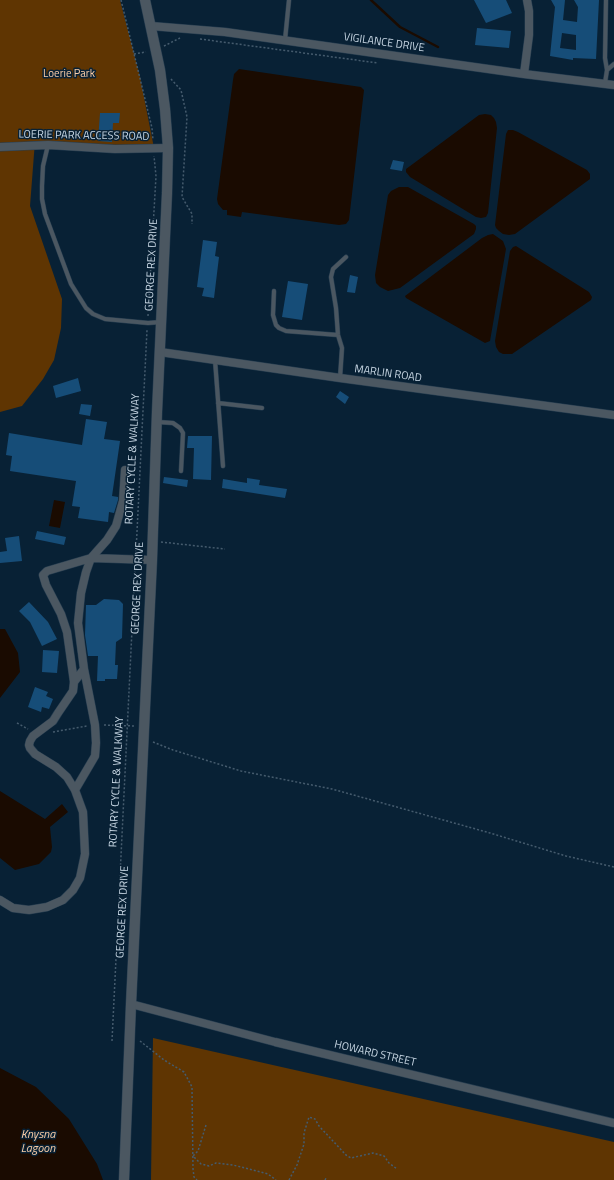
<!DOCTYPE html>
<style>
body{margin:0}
canvas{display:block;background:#082135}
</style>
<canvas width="614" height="1180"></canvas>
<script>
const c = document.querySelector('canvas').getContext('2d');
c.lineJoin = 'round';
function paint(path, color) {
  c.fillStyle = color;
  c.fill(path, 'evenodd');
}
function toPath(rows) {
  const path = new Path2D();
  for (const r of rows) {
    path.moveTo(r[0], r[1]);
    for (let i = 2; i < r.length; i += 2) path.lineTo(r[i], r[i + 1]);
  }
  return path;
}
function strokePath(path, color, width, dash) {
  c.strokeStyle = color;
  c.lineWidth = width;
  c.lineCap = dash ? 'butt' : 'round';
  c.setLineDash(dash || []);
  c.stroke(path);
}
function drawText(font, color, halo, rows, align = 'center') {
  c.font = font + ' "Titillium Web",sans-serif';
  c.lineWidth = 3;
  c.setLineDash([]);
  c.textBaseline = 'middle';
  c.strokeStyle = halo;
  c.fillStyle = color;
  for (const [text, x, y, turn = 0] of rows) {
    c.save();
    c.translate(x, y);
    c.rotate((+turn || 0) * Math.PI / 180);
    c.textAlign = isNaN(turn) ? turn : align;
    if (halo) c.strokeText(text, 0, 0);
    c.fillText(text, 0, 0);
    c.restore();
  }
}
const green = toPath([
 [0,0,120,0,140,77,154,148,35,141,30,206,62,299,61,328,54,360,43,379,22,406,0,412],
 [153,1038,614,1142,614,1180,151,1180]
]);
const water = toPath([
 [239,69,361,87,364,90,349,220,346,224,339,225,242,212,241,217,227,215,227,210,223,210,218,204,217,199,233,80,234,74],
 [485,114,491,115,494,118,496,122,497,128,488,213,486,217,481,218,476,217,410,177,406,172,406,169,479,115],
 [508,130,513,130,518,132,587,170,590,174,590,179,515,234,509,235,503,234,499,231,496,228,495,225,506,134],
 [399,187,408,187,474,224,476,226,476,229,474,234,400,288,388,291,380,287,376,283,375,275,388,195,391,191],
 [493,234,503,241,506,249,490,341,485,343,406,298,405,296,482,238,488,235],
 [516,246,589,292,592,297,591,300,512,354,503,354,499,352,496,347,495,341,510,251,513,247],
 [54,500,65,502,60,528,49,526],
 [0,629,5,629,18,653,20,672,0,698],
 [0,791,45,819,62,804,68,812,50,827,52,847,51,852,39,864,15,870,0,858],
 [0,1068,36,1087,69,1119,97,1164,103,1180,0,1180]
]);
const stream = toPath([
 [371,0,400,27,438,47]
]);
const building = toPath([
 [474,0,506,0,512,13,486,23],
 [551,0,565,0,563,20,577,22,578,7,574,0,599,0,596,59,573,58,573,60,550,56,555,7],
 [562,33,576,35,576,50,560,48],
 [477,28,511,31,509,48,475,45],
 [100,113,120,113,119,123,113,123,112,142,98,141],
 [393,160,404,162,402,171,390,169],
 [203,240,217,242,215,256,219,257,214,298,202,296,204,288,197,287],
 [350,275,358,277,355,293,347,292],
 [288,281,308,284,302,320,282,317],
 [78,378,81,391,56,398,53,386],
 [340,391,349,397,345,404,336,397],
 [81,404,92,405,90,416,79,414],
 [86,419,107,422,104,439,120,441,112,496,118,497,118,500,114,513,109,512,108,522,78,518,80,507,72,506,76,481,10,471,12,456,6,455,9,433,82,445],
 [188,436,212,436,211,480,193,479,194,448,187,448],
 [164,477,188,480,187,487,163,483],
 [247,478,260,480,259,485,287,489,285,498,222,488,223,479,247,483],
 [37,531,66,537,64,545,35,539],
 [19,536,22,561,0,563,0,552,7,551,5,538],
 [104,599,119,600,123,604,122,638,116,642,115,665,118,665,117,679,105,679,105,681,97,681,98,656,88,656,85,635,86,605,96,605],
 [29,602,48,622,57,639,42,646,30,622,19,611],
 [43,650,59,651,57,673,42,672],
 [35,687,48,692,46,696,53,699,49,709,42,707,41,712,28,707]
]);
const path = toPath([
 [121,0,152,128,153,140],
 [200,39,378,63],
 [164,46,180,38],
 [134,54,146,52],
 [171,79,181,90,187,117,182,197,192,214,192,224],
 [148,316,156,176,154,156],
 [161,542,225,549],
 [136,552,147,330],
 [17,723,28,729],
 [104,725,134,726],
 [53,732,87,726],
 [153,742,173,750,241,771,332,789,490,833,566,856,614,867],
 [112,1041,135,568],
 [140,1041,164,1060,184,1072,192,1087,193,1169,194,1177,197,1180],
 [206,1125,198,1151,193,1156,201,1164,209,1166,216,1163,233,1165,268,1174,276,1180],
 [289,1180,297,1165,304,1144,304,1133,309,1117,315,1119,319,1126,346,1155,351,1158,373,1153,384,1156,389,1163,397,1169],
 [325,1180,326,1178]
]);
const service = toPath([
 [606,0,605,58,607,70],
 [285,40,289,0],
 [605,83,607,70,614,64],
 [48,145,43,166,42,186,42,199,45,214,71,284,86,308,93,314,105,319,148,323,161,322],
 [274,291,273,315,276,325,279,328,286,331,338,335],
 [215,360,223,466],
 [340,378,342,348,338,335,336,308,331,277,333,269,346,257],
 [218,403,262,408],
 [158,422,173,423,180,428,183,433,181,471]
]);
const minor = toPath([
 [151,26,225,32,524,74,614,85],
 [524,74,529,35,529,11,527,0],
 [0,147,48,145,115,149,168,148],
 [160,352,340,378,614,415],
 [74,682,84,669,78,623,81,593,86,572,91,558,107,540,116,526,123,501,125,470],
 [75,790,95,756,96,743,95,725,84,669],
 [0,900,13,908,29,910,47,907,63,900,73,890,80,878,85,854,83,812,75,790,67,777,56,767,35,754,30,748,29,745,30,741,33,736,53,721,58,713,73,691,74,682,67,632,61,614,46,585,43,575,47,571,91,558,152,560],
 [131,1004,275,1042,614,1123]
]);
const tertiary = toPath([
 [124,1180,131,1004,152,560,157,412,167,193,168,148,165,109,160,70,145,0]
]);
const streetNames = [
 ["VIGILANCE DRIVE",384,43,8],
 ["LOERIE PARK ACCESS ROAD",84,136,1],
 ["GEORGE REX DRIVE",152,265,-87],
 ["MARLIN ROAD",388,374,8],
 ["ROTARY CYCLE & WALKWAY",133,459,-87],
 ["GEORGE REX DRIVE",138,588,-87],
 ["ROTARY CYCLE & WALKWAY",117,782,-87],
 ["GEORGE REX DRIVE",123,912,-87],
 ["HOWARD STREET",375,1054,13]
];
const parkNames = [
 ["Loerie Park",69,74]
];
const waterNames = [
 ["Knysna",38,1135],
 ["Lagoon",38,1149]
];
paint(green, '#5f3502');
paint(water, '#1a0b01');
strokePath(stream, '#1a0b01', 2.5);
paint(building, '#164d78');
strokePath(service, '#273e51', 5);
strokePath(minor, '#273e51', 9);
strokePath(tertiary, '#273e51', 11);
strokePath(path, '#455b6d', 1.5, [2, 2]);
strokePath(service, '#4b5761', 4);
strokePath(minor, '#4b5761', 8);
strokePath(tertiary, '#4b5761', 10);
drawText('11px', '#c7d6e3', '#082135', streetNames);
drawText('11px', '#fccea7', '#082135', parkNames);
drawText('italic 12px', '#f9cca5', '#082135', waterNames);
</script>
